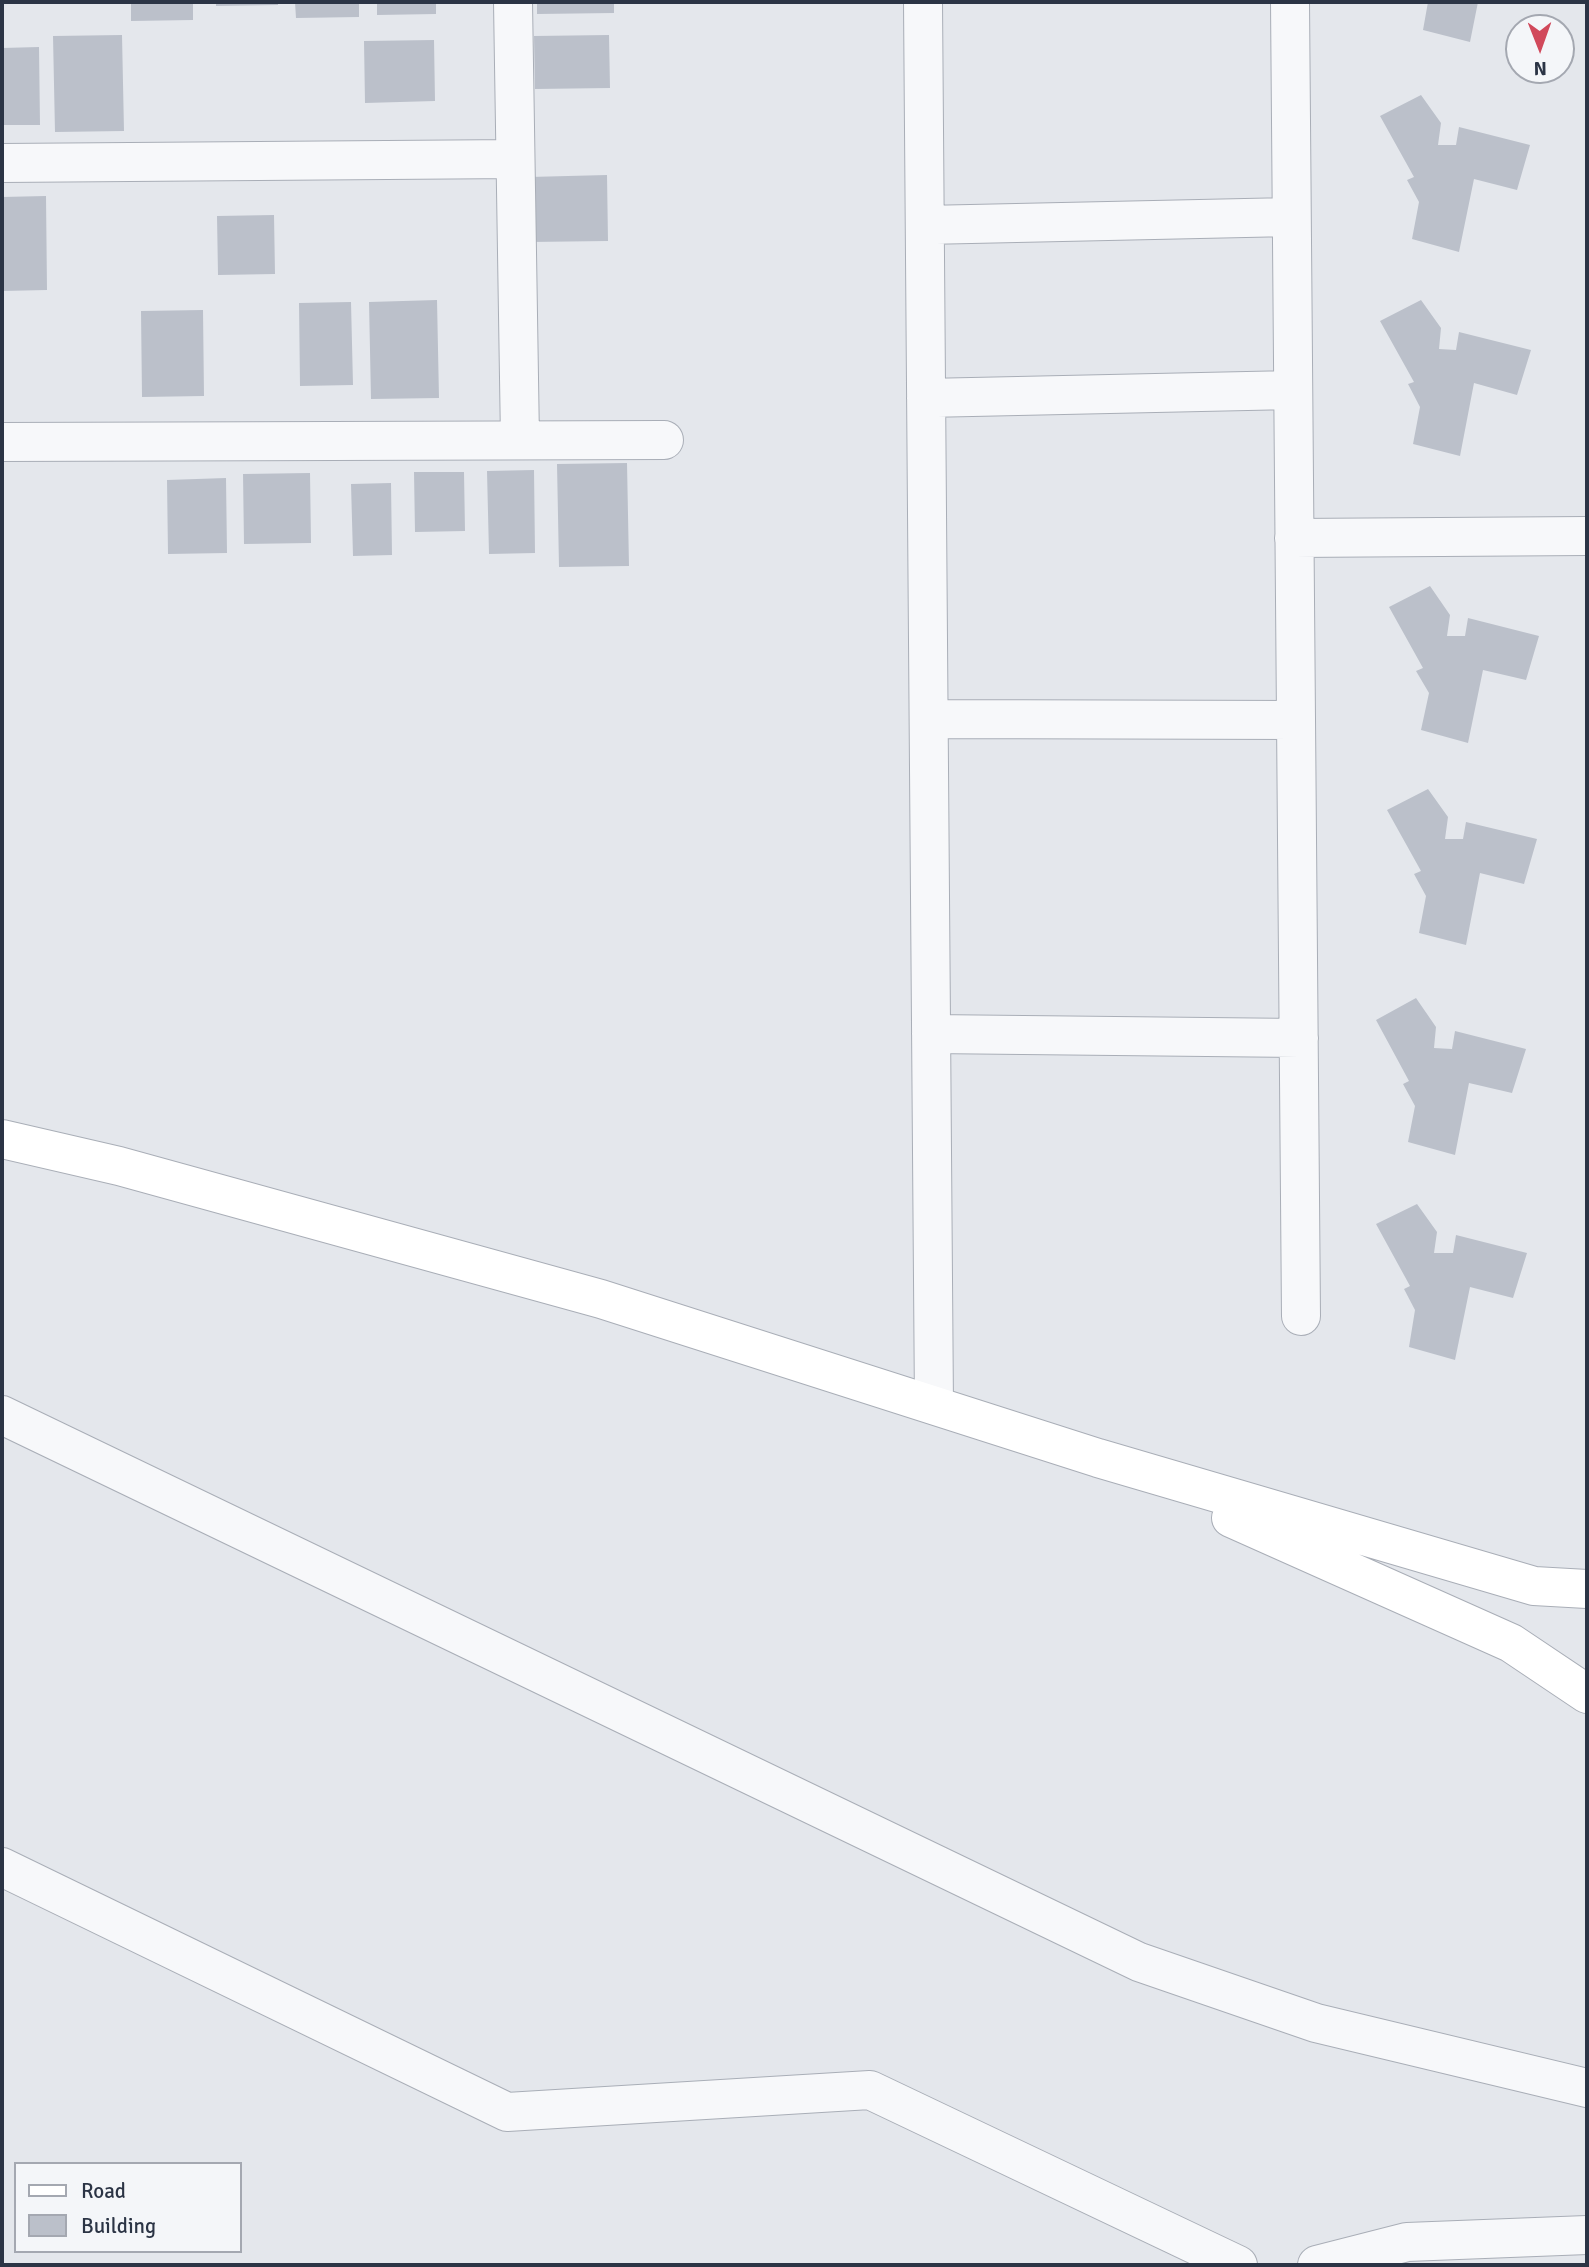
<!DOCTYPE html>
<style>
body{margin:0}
#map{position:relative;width:1589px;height:2267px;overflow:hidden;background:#e4e7ec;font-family:Signika,sans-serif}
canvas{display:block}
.frame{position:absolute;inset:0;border:4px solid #2b3445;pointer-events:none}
.legend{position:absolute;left:14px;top:2162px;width:228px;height:91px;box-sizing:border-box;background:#f4f6f9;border:2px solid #a4a8b1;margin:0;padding:9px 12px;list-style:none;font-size:21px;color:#2b3445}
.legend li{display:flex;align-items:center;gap:14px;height:35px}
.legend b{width:35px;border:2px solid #a4a8b1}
.north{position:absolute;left:1505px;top:14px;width:70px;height:70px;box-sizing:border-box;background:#f4f6f9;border:2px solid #a4a8b1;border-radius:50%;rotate:179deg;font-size:19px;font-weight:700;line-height:28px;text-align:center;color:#2b3445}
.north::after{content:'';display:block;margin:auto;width:24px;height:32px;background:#d1495b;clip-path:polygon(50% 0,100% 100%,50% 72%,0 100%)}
</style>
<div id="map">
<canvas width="1589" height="2267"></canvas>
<div class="frame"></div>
<ul class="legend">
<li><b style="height:9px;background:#fff"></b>Road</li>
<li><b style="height:19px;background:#bbc0ca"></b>Building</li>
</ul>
<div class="north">N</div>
</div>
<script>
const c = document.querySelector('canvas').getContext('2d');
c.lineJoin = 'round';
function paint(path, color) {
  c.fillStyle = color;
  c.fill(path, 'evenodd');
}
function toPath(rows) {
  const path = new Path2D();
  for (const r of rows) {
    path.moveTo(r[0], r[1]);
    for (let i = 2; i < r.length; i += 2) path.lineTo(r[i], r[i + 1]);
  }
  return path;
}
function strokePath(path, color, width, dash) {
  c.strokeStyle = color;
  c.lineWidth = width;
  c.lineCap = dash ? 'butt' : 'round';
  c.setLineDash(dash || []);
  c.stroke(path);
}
const building = toPath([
 [131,2,193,2,193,20,131,21],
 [216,2,278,2,278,5,216,6],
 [295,2,359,2,359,17,296,18],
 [377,2,436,2,436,14,377,15],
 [537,2,614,2,614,13,537,14],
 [1428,2,1478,2,1470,42,1423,30],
 [122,35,124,131,55,132,53,36],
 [609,35,610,88,535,89,534,36],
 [434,40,435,101,365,103,364,41],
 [39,47,40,125,2,125,2,48],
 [1421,95,1441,123,1438,145,1456,145,1459,127,1530,145,1517,190,1474,179,1459,252,1412,239,1419,202,1407,180,1414,177,1380,116],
 [607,175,608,241,530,242,529,177],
 [46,196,47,290,2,291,2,197],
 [274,215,275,274,218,275,217,216],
 [437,300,439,398,371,399,369,302],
 [1421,300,1441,328,1439,349,1456,350,1459,332,1531,350,1517,395,1474,383,1460,456,1413,444,1420,407,1408,384,1414,382,1380,321],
 [351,302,353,385,300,386,299,303],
 [203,310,204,396,142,397,141,311],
 [627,463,629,566,559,567,557,464],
 [534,470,535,553,489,554,487,471],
 [414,472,464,472,465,531,415,532],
 [310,473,311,543,244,544,243,474],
 [226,478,227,553,168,554,167,480],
 [391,483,392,555,353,556,351,484],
 [1430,586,1450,615,1447,636,1465,636,1468,618,1539,636,1526,680,1483,670,1468,743,1421,730,1429,693,1416,671,1423,668,1389,607],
 [1428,789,1448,817,1445,839,1463,839,1466,822,1537,839,1524,884,1480,873,1466,945,1419,933,1426,896,1414,874,1421,871,1387,810],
 [1416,998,1436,1027,1434,1048,1452,1049,1455,1031,1526,1049,1512,1093,1469,1083,1455,1155,1408,1142,1415,1106,1403,1084,1409,1081,1376,1020],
 [1417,1204,1437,1232,1434,1253,1453,1253,1456,1235,1527,1253,1513,1298,1470,1287,1455,1360,1409,1347,1415,1310,1404,1289,1410,1286,1376,1224]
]);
const street = toPath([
 [513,2,520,440],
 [923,2,934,1405],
 [1290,2,1301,1316],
 [2,163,515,159],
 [925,225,1291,217],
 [926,398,1293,390],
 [2,442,664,440],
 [1294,538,1587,536],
 [929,719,1296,720],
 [931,1034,1299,1038],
 [2,1415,1139,1962,1316,2023,1587,2088],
 [2,1867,507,2112,870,2090,1238,2265],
 [1317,2265,1407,2242,1587,2235]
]);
const secondary = toPath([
 [2,1139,119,1166,601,1299,1098,1458,1534,1586,1587,1589],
 [1231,1518,1511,1643,1587,1694]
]);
paint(building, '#bbc0ca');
strokePath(street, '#a9aeb7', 40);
strokePath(secondary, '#a9aeb7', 40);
strokePath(street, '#f7f8fa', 38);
strokePath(secondary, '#fff', 38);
</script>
